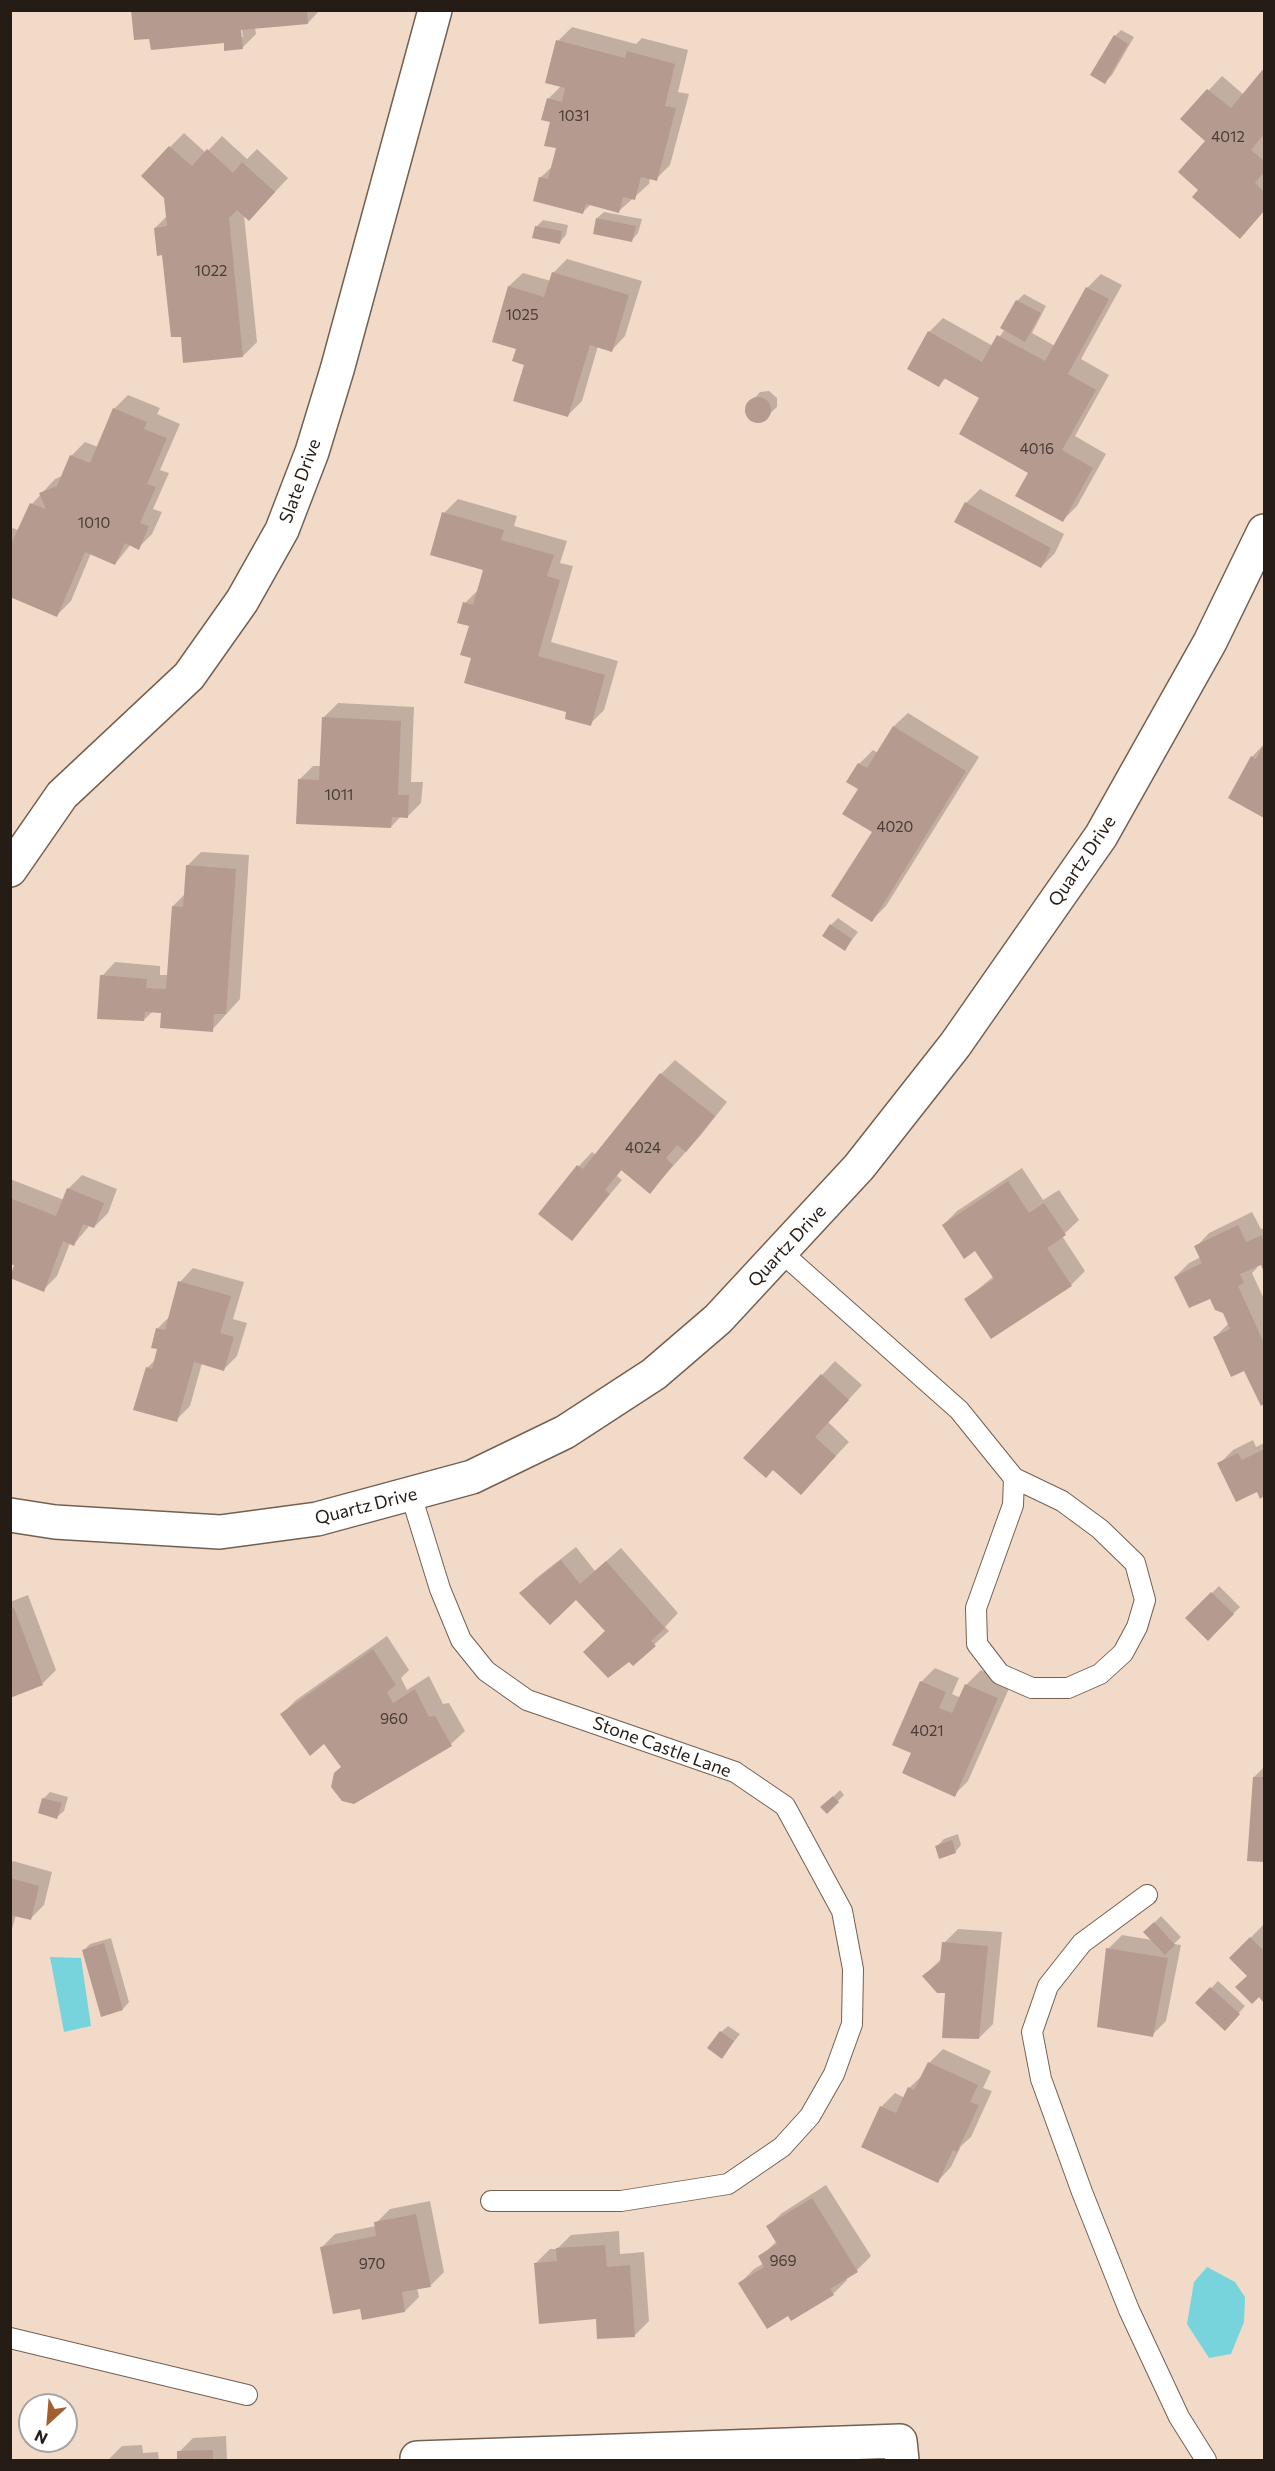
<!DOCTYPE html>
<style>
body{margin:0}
#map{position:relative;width:1275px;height:2471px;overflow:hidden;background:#f2dac9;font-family:Commissioner,sans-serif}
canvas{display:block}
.frame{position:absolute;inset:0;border:12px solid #251c16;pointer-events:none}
.north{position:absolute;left:18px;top:2393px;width:60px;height:60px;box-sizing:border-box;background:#fff;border:2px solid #a8a4a2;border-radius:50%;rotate:206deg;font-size:16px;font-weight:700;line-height:24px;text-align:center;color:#251c16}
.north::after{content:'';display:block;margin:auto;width:21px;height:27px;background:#a3602f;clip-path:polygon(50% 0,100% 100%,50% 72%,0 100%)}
</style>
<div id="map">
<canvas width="1275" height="2471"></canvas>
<div class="frame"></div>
<div class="north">N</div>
</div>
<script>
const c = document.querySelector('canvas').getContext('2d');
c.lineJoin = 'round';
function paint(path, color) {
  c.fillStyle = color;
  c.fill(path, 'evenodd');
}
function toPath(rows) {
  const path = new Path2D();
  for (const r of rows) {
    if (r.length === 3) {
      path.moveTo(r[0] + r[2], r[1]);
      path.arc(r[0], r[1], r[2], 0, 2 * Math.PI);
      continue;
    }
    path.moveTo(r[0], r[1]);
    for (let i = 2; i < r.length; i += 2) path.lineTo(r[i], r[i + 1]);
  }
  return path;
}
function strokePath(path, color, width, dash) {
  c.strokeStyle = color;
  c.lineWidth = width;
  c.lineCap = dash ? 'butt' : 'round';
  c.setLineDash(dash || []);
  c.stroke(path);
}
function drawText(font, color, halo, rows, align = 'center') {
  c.font = font + ' Commissioner,sans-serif';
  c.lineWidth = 5;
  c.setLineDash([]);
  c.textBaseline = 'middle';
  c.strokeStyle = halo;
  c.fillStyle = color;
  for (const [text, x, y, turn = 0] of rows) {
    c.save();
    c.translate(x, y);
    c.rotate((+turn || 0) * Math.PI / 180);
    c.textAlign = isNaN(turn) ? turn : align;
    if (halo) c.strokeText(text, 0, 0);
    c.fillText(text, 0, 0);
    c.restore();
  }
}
const water = toPath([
 [50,1957,81,1958,91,2026,64,2032],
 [1207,2267,1235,2282,1245,2297,1244,2322,1231,2354,1209,2358,1187,2324,1194,2282]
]);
const shadow = toPath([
 [133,10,320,10,308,23,255,27,256,34,242,48,225,42,151,37],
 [241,22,243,37,240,37],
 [572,27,636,44,642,38,688,50,678,92,689,94,670,165,656,179,650,177,649,184,619,211,591,204,582,213,540,178,554,165,558,147,549,98,561,86,558,41],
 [1121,30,1134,37,1112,75,1105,82,1115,36],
 [1264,71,1264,211,1240,237,1200,190,1207,141,1182,119,1222,76,1244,95],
 [184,133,206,153,222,136,247,159,257,149,288,178,263,205,244,215,257,342,243,356,182,336,155,228,167,216,170,147],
 [604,212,642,219,638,233,632,240,597,218],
 [543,220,568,225,566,235,560,242,536,227],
 [567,259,642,281,625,336,612,350,598,346,582,401,568,415,526,364,518,348,509,286,523,273,551,281,553,273],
 [1101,274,1122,285,1081,359,1109,375,1075,436,1106,454,1077,506,1063,520,981,397,946,378,939,385,929,332,943,318,993,346,1005,329,1017,301,1024,294,1046,306,1032,333,1055,346,1087,288],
 [769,391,777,398,777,407,762,421,753,421,747,414,747,407,760,392],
 [128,395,160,408,157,414,180,424,160,470,169,473,153,509,162,512,152,534,138,548,131,544,115,564,91,553,71,601,57,615,10,595,10,530,13,528,20,531,32,504,55,479,62,476,71,456,85,442,98,447,114,409],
 [980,489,1064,534,1055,553,1041,567,966,503],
 [458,499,517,516,514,526,567,541,560,563,573,566,551,642,618,661,604,710,590,724,473,657,470,625,465,603,479,589,485,569,444,513],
 [338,703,414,707,411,782,423,782,421,803,407,817,401,816,391,827,299,780,313,766,321,766,324,717],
 [908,713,979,757,886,906,872,920,874,831,860,788,859,764,873,750,878,753,894,726],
 [1264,744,1264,816,1230,797,1252,757],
 [201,852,249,855,240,999,212,1030,162,1012,153,1011,144,1020,102,976,115,962,160,966,160,975,168,975,173,906,185,894,187,866],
 [838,918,858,932,845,949,831,925],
 [675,1060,727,1102,700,1136,650,1192,622,1169,617,1176,622,1180,572,1239,540,1214,579,1166,592,1152,596,1155,661,1074],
 [1022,1168,1043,1200,1059,1190,1079,1220,1062,1236,1085,1271,1071,1285,966,1299,994,1276,976,1249,943,1225,957,1211],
 [82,1175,117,1189,108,1213,94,1227,90,1225,74,1244,70,1243,57,1276,43,1290,16,1264,10,1262,10,1179,64,1200,68,1189],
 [1252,1212,1261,1229,1264,1228,1264,1268,1262,1263,1256,1265,1257,1268,1252,1273,1264,1299,1264,1403,1261,1404,1245,1369,1215,1337,1229,1323,1224,1311,1211,1297,1175,1277,1189,1263,1201,1257,1196,1247,1209,1233],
 [193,1268,244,1282,233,1319,247,1323,237,1356,223,1370,202,1363,190,1406,176,1420,147,1368,156,1359,159,1348,158,1328,170,1316,180,1282],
 [835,1361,862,1385,828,1422,849,1442,801,1493,822,1375],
 [1253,1440,1256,1447,1264,1443,1264,1495,1261,1497,1257,1490,1219,1464,1233,1450],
 [576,1547,595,1571,621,1548,678,1613,665,1627,669,1631,633,1664,607,1631,576,1598,521,1593,535,1579],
 [1219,1586,1240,1607,1208,1639,1187,1618],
 [28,1595,56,1670,42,1684,10,1696,10,1602],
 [387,1636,409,1670,401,1678,407,1690,429,1676,443,1704,449,1703,465,1731,451,1744,342,1766,324,1742,282,1714,296,1700],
 [935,1668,959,1678,952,1694,961,1698,967,1684,981,1670,1011,1684,968,1781,954,1795,913,1752,921,1682],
 [1264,1767,1264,1861,1249,1860,1254,1777],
 [840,1790,844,1795,827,1812,823,1807],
 [50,1792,68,1797,64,1811,57,1817,43,1799],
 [958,1834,961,1845,955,1852,937,1846,944,1839],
 [13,1861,52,1872,44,1905,30,1919,16,1915,10,1936,10,1864],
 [1161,1916,1181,1937,1174,1944,1181,1945,1166,2021,1152,2035,1108,1949,1122,1935,1152,1940,1145,1932],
 [1264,1924,1264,2001,1259,1995,1249,1976,1231,1958],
 [958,1929,1002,1932,993,2024,979,2038,947,1992,924,1976,941,1959,944,1943],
 [111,1938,129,2002,123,2009,84,1950,90,1944],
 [1218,1981,1245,2006,1225,2029,1197,2003],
 [728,2026,740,2034,722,2057,721,2032],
 [943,2049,991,2071,983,2088,992,2091,971,2137,961,2146,951,2167,938,2181,881,2107,895,2093,905,2098,909,2088,924,2074,929,2063],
 [826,2185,871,2256,857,2270,846,2277,847,2280,833,2294,788,2314,740,2283,754,2269,764,2263,760,2257,777,2241,768,2226,782,2213],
 [430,2201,444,2272,430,2286,417,2288,419,2297,405,2311,361,2308,321,2248,335,2234,376,2226,376,2223,390,2209],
 [619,2231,620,2254,644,2252,649,2321,635,2335,598,2318,536,2263,550,2249,557,2249,571,2235],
 [226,2436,227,2460,179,2460,179,2452,193,2438],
 [142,2445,143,2453,158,2452,159,2460,108,2460,122,2446]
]);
const building = toPath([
 [131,10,307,10,308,24,241,30,243,49,224,51,224,43,151,50,149,39,134,40],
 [1114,35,1128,44,1105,84,1090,75],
 [556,40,625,58,627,51,675,64,665,106,676,108,657,181,641,177,635,200,623,197,619,213,586,204,583,214,533,201,539,177,548,179,556,148,544,146,550,122,541,120,547,98,562,102,565,88,545,83],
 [1264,68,1264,134,1251,150,1264,161,1264,172,1255,183,1264,192,1264,211,1240,239,1192,197,1198,190,1178,172,1205,141,1180,119,1207,89,1231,108],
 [169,146,192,166,207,149,233,173,242,162,275,192,249,221,237,210,229,218,243,357,183,363,181,337,171,337,162,255,157,256,154,228,167,226,164,198,141,176],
 [596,218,636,226,632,242,593,234],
 [535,226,562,231,560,244,532,238],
 [552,272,629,295,612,352,590,345,568,417,513,401,524,365,512,361,516,349,492,342,508,286,544,297],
 [1086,287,1109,299,1068,374,1096,390,1062,450,1093,468,1063,522,1015,496,1028,473,959,434,979,398,944,378,939,387,907,369,928,331,982,362,997,335,1045,361],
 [1016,300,1041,313,1025,342,1000,328],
 [758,410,13],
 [113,408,147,422,144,429,167,438,147,484,156,487,140,523,149,526,139,550,125,543,115,565,85,552,57,617,10,597,10,546,30,503,46,509,39,493,57,486,70,455,90,463],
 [965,502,1051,548,1041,568,954,522],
 [442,512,504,530,501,540,554,555,547,576,560,580,538,656,605,675,591,726,565,719,566,712,464,683,471,658,460,655,469,626,457,623,463,602,473,605,483,570,430,555],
 [322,717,401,721,398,795,409,795,408,818,392,817,391,828,296,824,298,779,319,780],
 [893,726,966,771,872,922,831,896,872,832,842,814,858,789,846,782,858,763,867,768],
 [1264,744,1264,818,1228,798,1251,756,1256,759],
 [186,865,236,869,226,1014,214,1014,213,1032,160,1028,161,1013,145,1012,144,1021,97,1019,100,975,147,979,146,988,166,989,172,906,183,907],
 [830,924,852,939,845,951,822,936],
 [660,1073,715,1116,686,1152,677,1145,666,1158,673,1165,650,1194,621,1170,605,1190,610,1194,572,1241,538,1214,577,1165,583,1169],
 [1008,1181,1029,1213,1044,1203,1066,1235,1047,1248,1072,1286,991,1339,964,1299,994,1279,975,1251,964,1259,942,1225],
 [67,1188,104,1203,94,1228,83,1224,74,1246,63,1241,44,1292,10,1278,14,1265,10,1264,10,1198,56,1216],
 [1238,1225,1246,1242,1262,1235,1264,1241,1264,1272,1261,1265,1240,1274,1244,1283,1238,1286,1264,1343,1264,1404,1261,1406,1244,1371,1231,1377,1213,1337,1230,1329,1223,1313,1215,1310,1210,1299,1189,1308,1174,1277,1202,1263,1194,1246],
 [178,1281,231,1296,220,1333,234,1337,224,1371,194,1362,177,1422,133,1410,146,1367,152,1369,157,1349,151,1348,156,1328,165,1330],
 [821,1374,849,1400,815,1437,836,1456,801,1495,773,1470,766,1478,743,1458],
 [1264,1449,1264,1496,1260,1499,1257,1492,1236,1502,1217,1463,1238,1453,1242,1460],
 [561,1560,580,1584,606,1561,665,1628,651,1641,656,1646,633,1666,629,1662,608,1678,583,1652,605,1631,576,1600,550,1625,519,1593],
 [1211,1592,1234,1614,1208,1641,1185,1618],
 [14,1608,43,1685,10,1698,10,1609],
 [373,1649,396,1685,387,1692,393,1703,415,1689,429,1717,435,1716,452,1746,354,1804,342,1801,331,1787,334,1773,341,1767,324,1744,310,1756,280,1714],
 [920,1681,946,1692,939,1708,952,1713,965,1684,998,1698,955,1797,902,1773,911,1753,892,1745],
 [1253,1777,1264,1777,1264,1862,1247,1861],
 [833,1796,839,1802,827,1814,820,1807],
 [42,1798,62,1803,57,1819,38,1813],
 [952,1840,956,1853,939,1859,935,1846],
 [10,1878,39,1886,31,1920,10,1915],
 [1154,1922,1175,1945,1165,1955,1143,1932],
 [1250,1937,1264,1951,1264,2003,1259,1997,1252,2004,1235,1987,1247,1976,1229,1958],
 [942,1942,988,1946,979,2039,942,2038,945,1993,937,1993,922,1976,940,1962],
 [104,1943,123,2010,101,2017,82,1950],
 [1106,1948,1168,1958,1153,2037,1097,2027],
 [1210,1987,1240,2014,1225,2031,1195,2003],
 [720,2031,734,2041,722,2059,707,2048],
 [928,2062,978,2085,970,2102,979,2105,957,2152,953,2150,938,2183,861,2147,880,2106,896,2113,908,2087,914,2090],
 [812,2198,858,2272,830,2289,834,2295,791,2321,788,2316,767,2329,738,2283,764,2267,758,2256,777,2244,766,2226],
 [416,2214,431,2287,402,2292,405,2312,362,2320,360,2309,333,2314,320,2247,376,2236,374,2222],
 [605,2245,607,2267,630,2265,635,2337,597,2339,596,2319,539,2324,534,2263,557,2261,556,2248],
 [213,2450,213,2460,177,2460,177,2451]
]);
const lane = toPath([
 [781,1252,959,1410,1014,1478,1062,1501,1100,1529,1135,1563,1145,1600,1137,1627,1123,1653,1100,1674,1068,1688,1032,1688,1000,1674,977,1644,976,1608,1013,1505,1014,1478],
 [411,1495,440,1589,461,1640,486,1671,527,1700,735,1772,785,1806,842,1911,853,1969,852,2024,834,2074,810,2116,782,2147,728,2184,621,2201,491,2201],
 [1147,1895,1082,1943,1048,1986,1032,2032,1041,2079,1082,2192,1129,2310,1179,2417,1206,2460],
 [10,2338,247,2395]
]);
const street = toPath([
 [10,870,62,795,189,676,242,601,282,530,312,452,337,370,435,10],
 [10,1515,55,1522,220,1532,317,1519,472,1477,565,1432,654,1374,718,1319,859,1167,955,1045,1101,836,1210,642,1264,531],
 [417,2458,900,2441,902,2460]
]);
const numberNames = [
 ["1031",574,116],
 ["4012",1228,137],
 ["1022",211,271],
 ["1025",522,315],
 ["4016",1037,449],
 ["1010",94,523],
 ["1011",339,795],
 ["4020",895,827],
 ["4024",643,1148],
 ["960",394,1719],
 ["4021",927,1731],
 ["969",783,2261],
 ["970",372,2264]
];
const streetNames = [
 ["Slate Drive",300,481,-70],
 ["Quartz Drive",1082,861,-56],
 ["Quartz Drive",787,1246,-47],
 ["Quartz Drive",366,1506,-14],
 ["Stone Castle Lane",662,1747,20]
];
paint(water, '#77d4dd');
paint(shadow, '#0003');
paint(building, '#b49a8f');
strokePath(lane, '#746051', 22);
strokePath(street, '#746051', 36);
strokePath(lane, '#fff', 20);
strokePath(street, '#fff', 33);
drawText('15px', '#493c34', null, numberNames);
drawText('18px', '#251c16', '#fff', streetNames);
</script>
